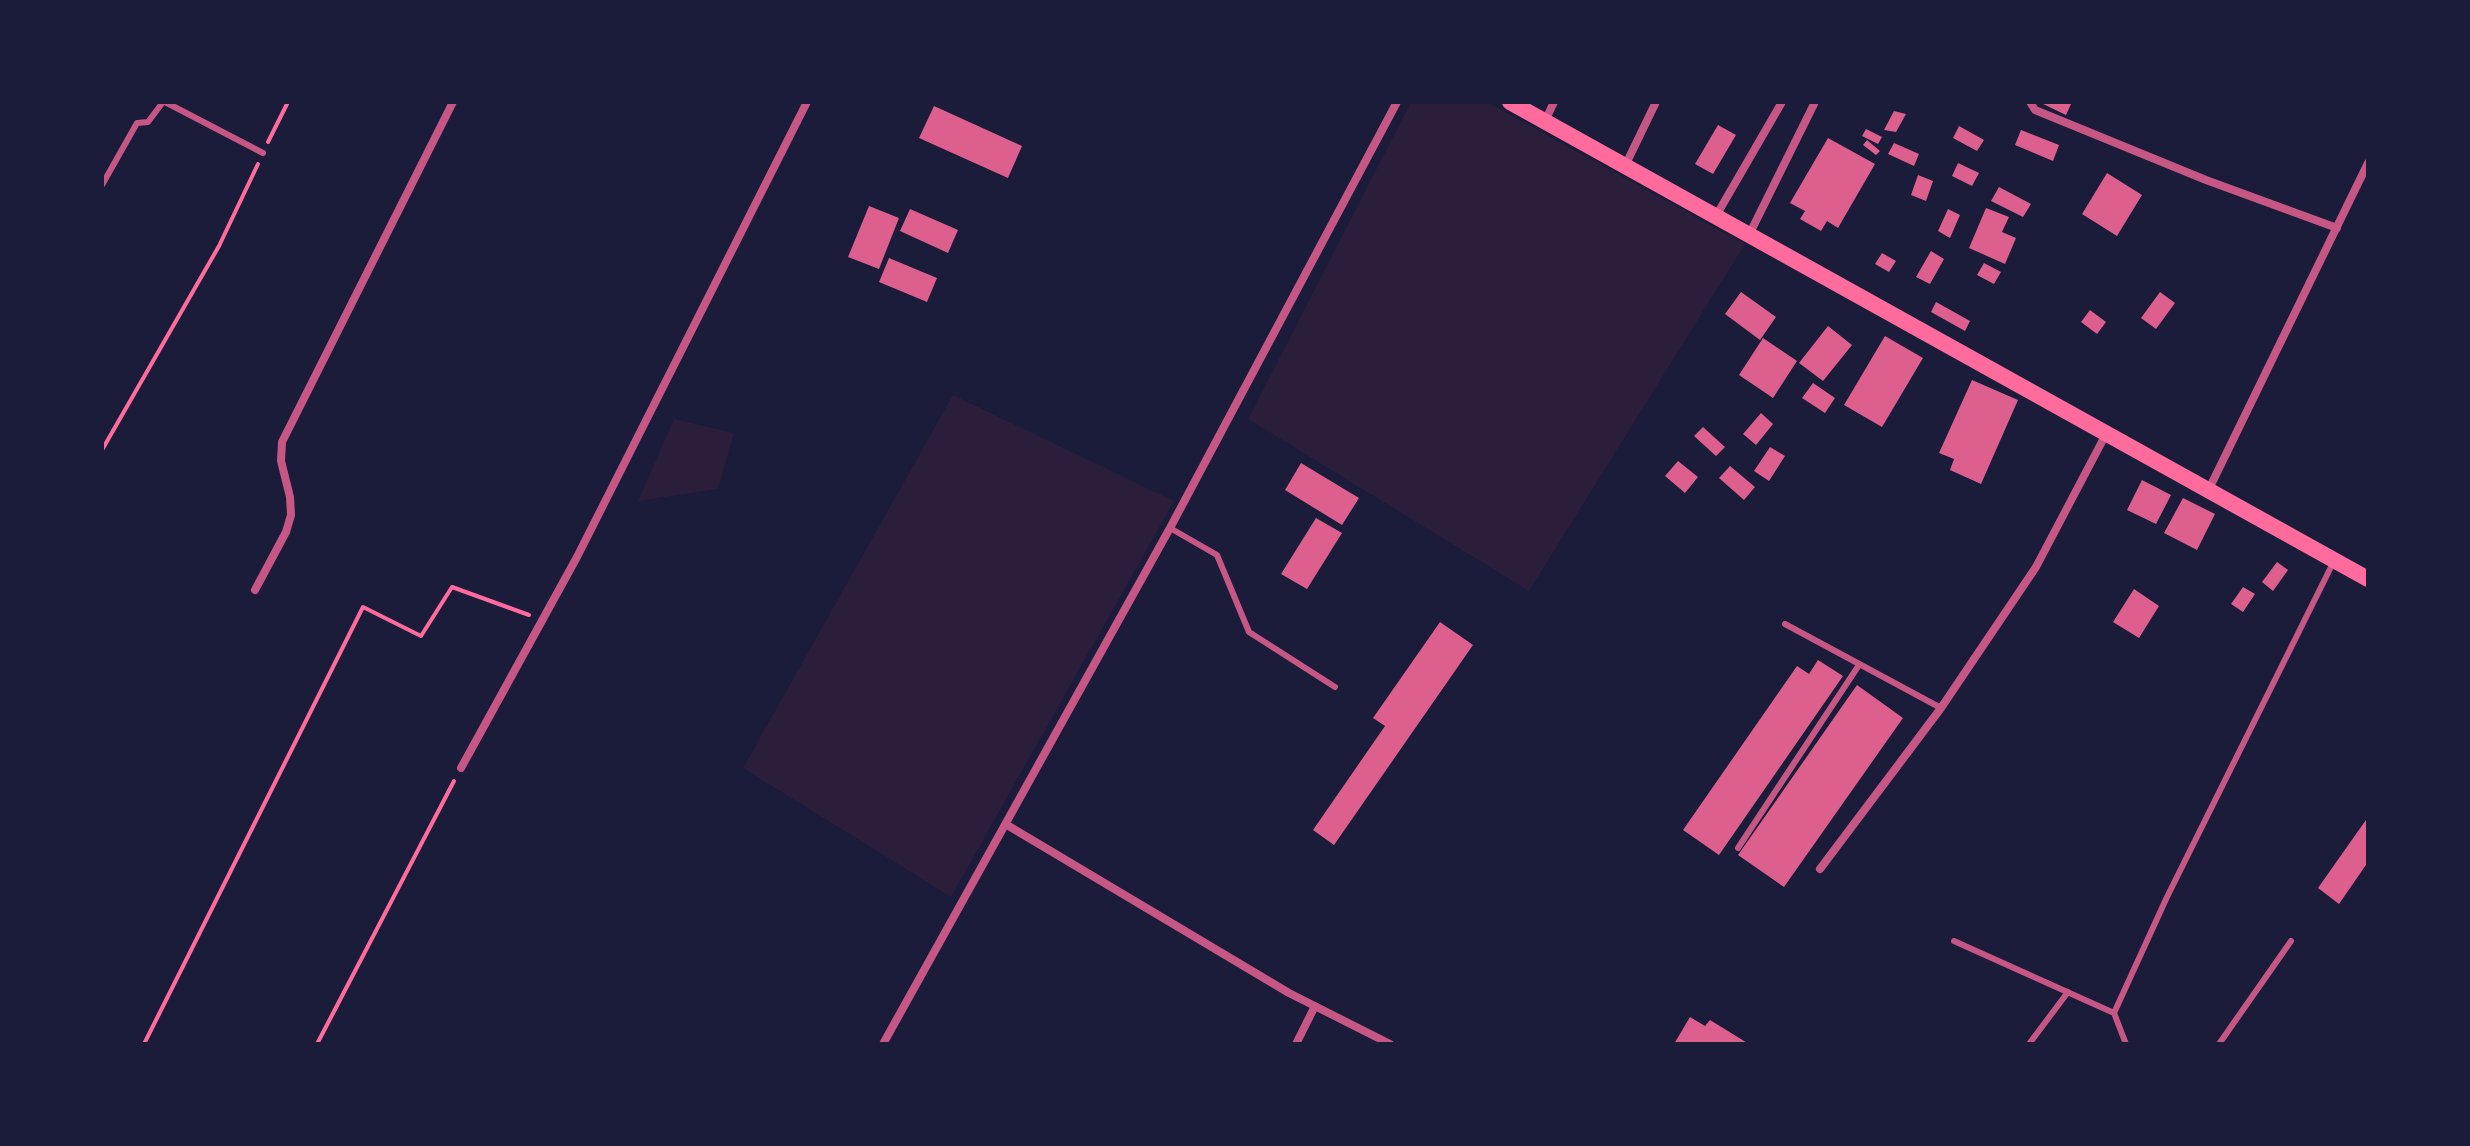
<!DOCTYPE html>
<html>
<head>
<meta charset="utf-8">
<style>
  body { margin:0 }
  #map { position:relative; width:2470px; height:1146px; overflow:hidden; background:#1b1b3a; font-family:"Golos Text",sans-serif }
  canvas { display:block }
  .frame { position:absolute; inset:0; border:104px solid #1b1b3a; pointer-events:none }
</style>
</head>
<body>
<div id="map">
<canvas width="2470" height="1146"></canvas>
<div class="frame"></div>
</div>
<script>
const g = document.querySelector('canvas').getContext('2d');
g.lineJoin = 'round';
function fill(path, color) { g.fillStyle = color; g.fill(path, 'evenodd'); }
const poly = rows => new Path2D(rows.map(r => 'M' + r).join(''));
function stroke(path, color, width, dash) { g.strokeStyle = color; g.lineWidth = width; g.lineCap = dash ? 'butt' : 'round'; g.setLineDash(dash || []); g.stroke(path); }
const green = poly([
  [1411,102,1487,102,1745,244,1529,591,1248,419],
  [953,395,1174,501,951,897,743,768],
  [674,419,734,433,718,489,638,501]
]);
const building = poly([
  [2039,102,2072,102,2066,115],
  [934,106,1022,146,1008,178,919,138],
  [1894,111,1906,114,1896,132,1884,130],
  [1718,125,1736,135,1713,174,1695,164],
  [1959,126,1984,140,1977,151,1953,138],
  [1866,129,1882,137,1878,144,1862,136],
  [2021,130,2059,145,2053,161,2015,145],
  [1828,138,1875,164,1838,228,1827,221,1821,231,1800,219,1805,211,1790,203],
  [1867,140,1880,151,1876,155,1863,145],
  [1894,143,1919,154,1914,166,1888,154],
  [1958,163,1979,173,1972,186,1952,176],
  [2107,173,2142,195,2117,236,2082,214],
  [1918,175,1933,181,1926,201,1911,195],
  [1999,187,2031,204,2023,217,1991,201],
  [869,206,899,218,879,269,848,257],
  [1986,208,2009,217,2002,232,2016,238,2005,264,1969,248],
  [910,209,958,230,948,253,900,231],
  [1948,209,1960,215,1950,238,1938,231],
  [1931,251,1944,259,1930,284,1916,277],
  [1882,253,1896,261,1889,272,1875,264],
  [889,258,937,278,927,302,879,282],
  [1984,263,2001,272,1994,284,1977,275],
  [1741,292,1776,317,1760,340,1725,314],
  [2160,292,2175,303,2156,329,2141,318],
  [1936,302,1970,321,1965,331,1931,312],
  [2090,310,2106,322,2097,334,2081,322],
  [1828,326,1852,345,1823,381,1799,363],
  [1885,336,1923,358,1882,427,1844,405],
  [1763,338,1797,361,1773,398,1739,375],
  [1972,380,2018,400,1981,484,1950,470,1954,459,1939,453],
  [1813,383,1835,398,1825,413,1802,398],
  [1761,413,1773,424,1756,445,1743,434],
  [1703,427,1725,447,1716,456,1694,436],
  [1770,447,1785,456,1769,481,1754,471],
  [1678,461,1698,477,1685,493,1665,476],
  [1301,463,1359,498,1342,525,1285,490],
  [1730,466,1755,487,1744,500,1719,478],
  [2142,480,2171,495,2156,524,2127,510],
  [2183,498,2215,514,2197,550,2164,533],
  [1316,518,1342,533,1307,589,1281,574],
  [2277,562,2288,570,2273,591,2262,582],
  [2243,587,2255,594,2243,612,2231,604],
  [2134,589,2159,606,2139,638,2113,622],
  [1440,622,1473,645,1334,845,1313,830,1385,726,1373,718],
  [1818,660,1843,676,1719,855,1683,830,1797,666,1809,674],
  [1857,685,1903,718,1784,887,1738,855],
  [2368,817,2368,862,2339,904,2318,888],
  [1690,1017,1705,1026,1710,1020,1749,1044,1674,1044]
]);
const path = poly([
  [268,142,288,102],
  [102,450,219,246,258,164],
  [144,1044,363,607,421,636,452,587,529,615],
  [317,1044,454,781]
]);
const service = poly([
  [165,102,263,153],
  [102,185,137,123,148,122,163,102],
  [1170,528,1217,555,1249,632,1335,687],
  [1785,624,1941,708],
  [1738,848,1859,665],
  [1954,941,2114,1013],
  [2029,1044,2068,992],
  [2126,1044,2114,1013,2167,897,2334,561],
  [2219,1044,2291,941]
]);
const minor = poly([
  [2030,102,2035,110,2206,180,2337,228],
  [1545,121,1554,102],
  [1625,166,1656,102],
  [1716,216,1782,102],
  [1749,235,1815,102],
  [2209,489,2368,163],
  [255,590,286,532,291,515,290,497,281,461,282,442,453,102],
  [461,768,577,557,807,102],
  [1007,825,1289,993,1390,1044],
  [1820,869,1941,708,2036,567,2106,434],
  [883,1044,1170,528,1397,102],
  [1296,1044,1315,1006]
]);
const secondary = poly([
  [1510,102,2368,579]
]);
fill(green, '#2a1e3b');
fill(building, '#dd5f8e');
stroke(path, '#ff6b9d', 4);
stroke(service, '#c65784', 6);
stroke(minor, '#c65784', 8);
stroke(secondary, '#ff6b9d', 16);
</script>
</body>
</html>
